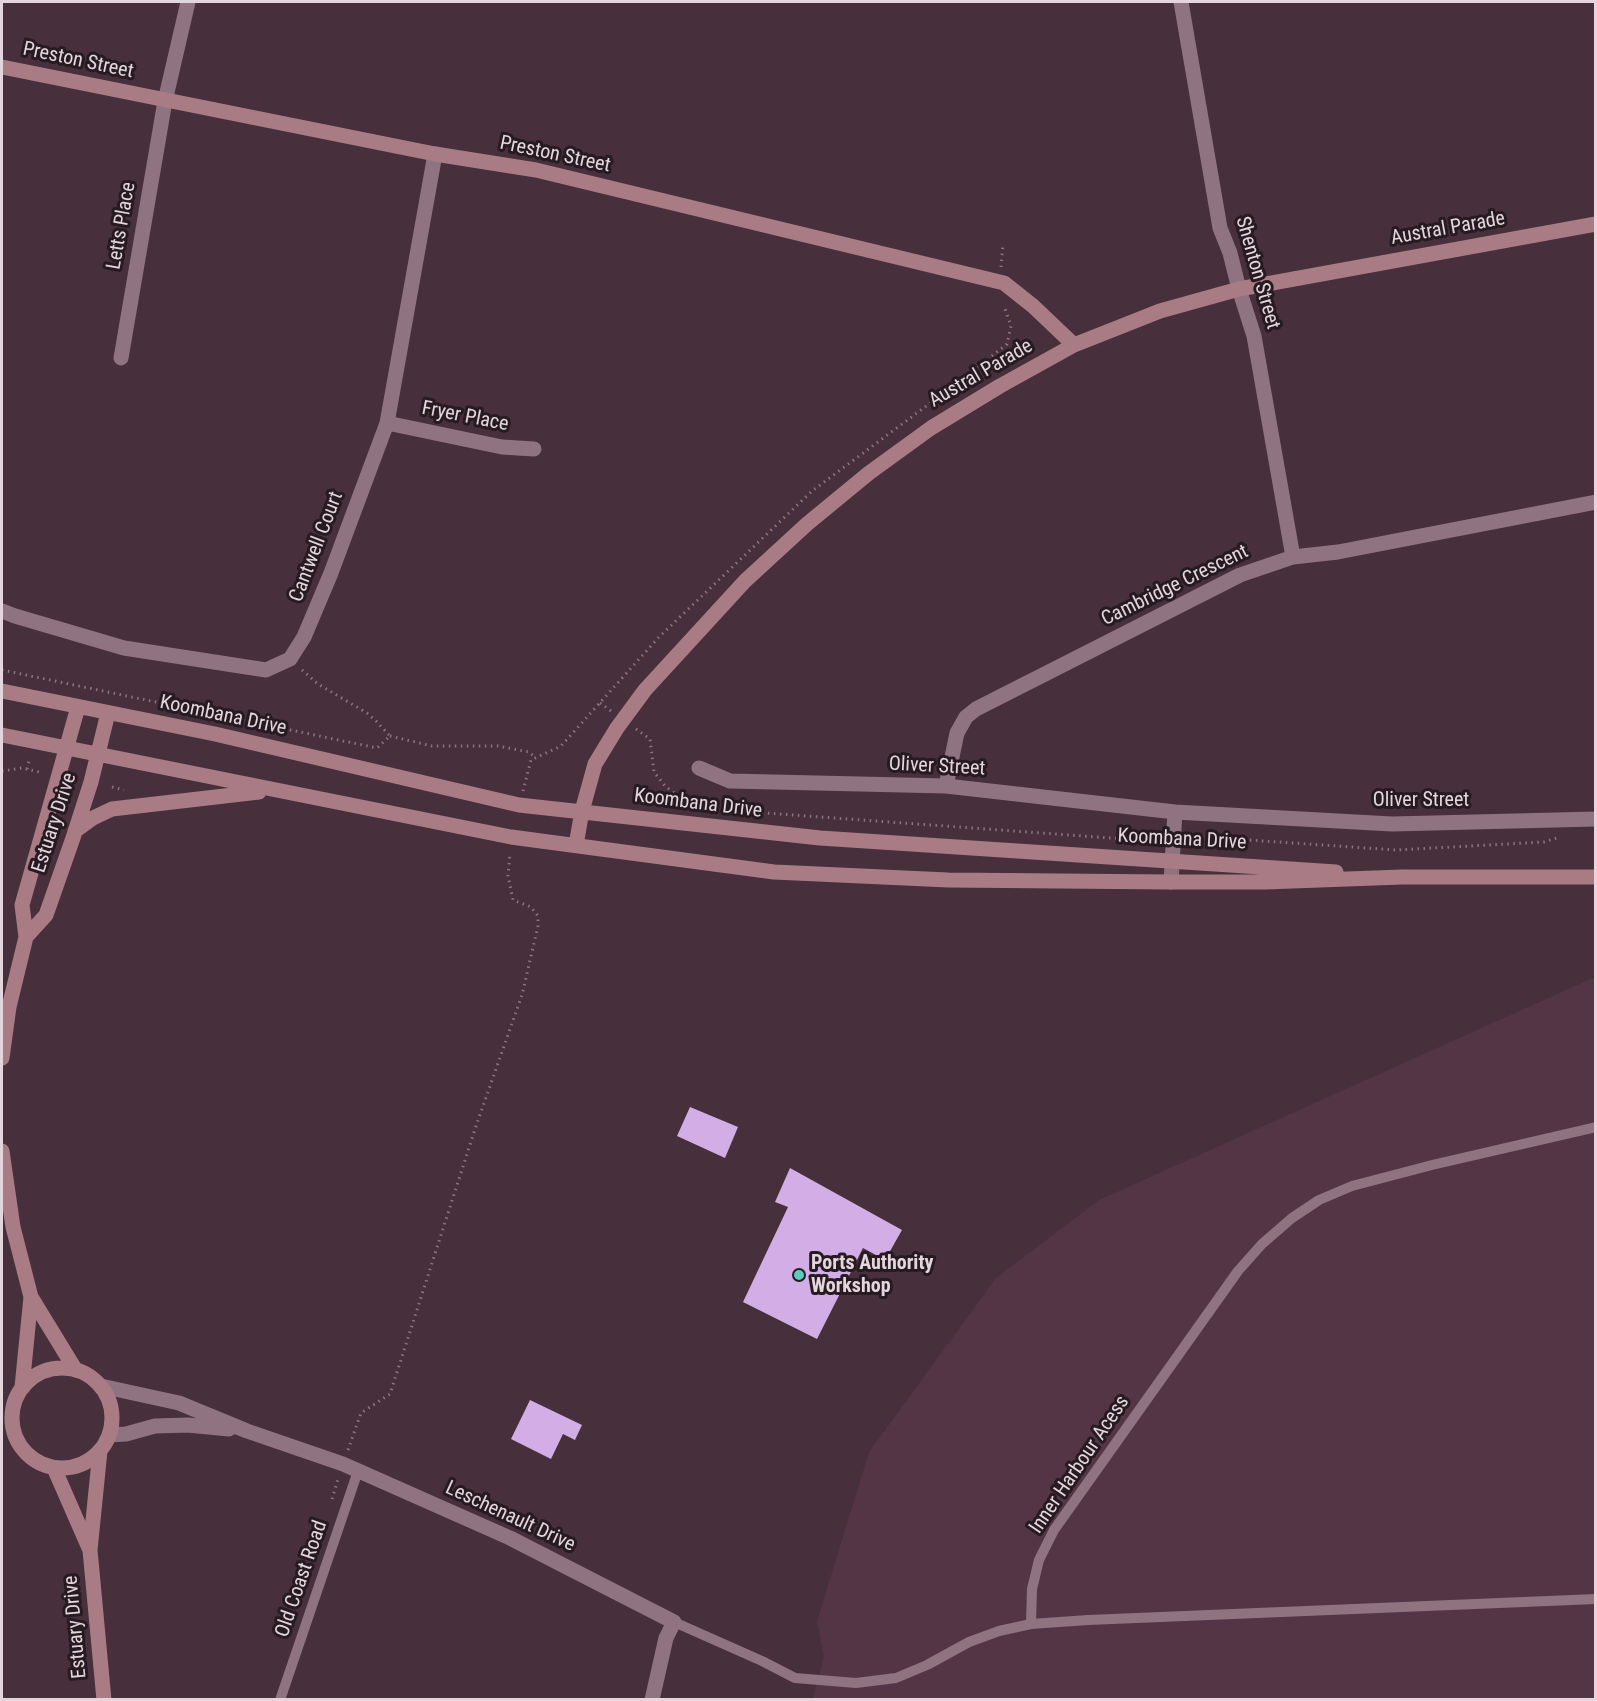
<!DOCTYPE html>
<html>
<head>
<meta charset="utf-8">
<style>
  body { margin:0 }
  #map { position:relative; width:1597px; height:1701px; overflow:hidden; background:#472f3b; font-family:"Roboto Condensed",sans-serif }
  canvas { display:block }
  .frame { position:absolute; inset:0; border:3px solid #e5d5dd; pointer-events:none }
</style>
</head>
<body>
<div id="map">
<canvas width="1597" height="1701"></canvas>
<div class="frame"></div>
</div>
<script>
const g = document.querySelector('canvas').getContext('2d');
g.lineJoin = 'round';
function fill(path, color) { g.fillStyle = color; g.fill(path, 'evenodd'); }
const poly = rows => new Path2D(rows.map(r => 'M' + r).join(''));
function stroke(path, color, width, dash) { g.strokeStyle = color; g.lineWidth = width; g.lineCap = dash ? 'butt' : 'round'; g.setLineDash(dash || []); g.stroke(path); }
function write(font, color, halo, rows, align = 'center') {
  g.font = font + ' "Roboto Condensed",sans-serif'; g.lineWidth = 6; g.setLineDash([]); g.textBaseline = 'middle'; g.strokeStyle = halo; g.fillStyle = color; for (const [text, x, y, turn = 0] of rows) {
    g.save(); g.translate(x, y); g.rotate((+turn || 0) * Math.PI / 180); g.textAlign = isNaN(turn) ? turn : align; if (halo) g.strokeText(text, 0, 0); g.fillText(text, 0, 0); g.restore();
  }
}
const built = poly([
  [1595,977,1595,1699,812,1700,824,1657,817,1621,869,1452,996,1278,1099,1200]
]);
const building = poly([
  [690,1107,738,1127,725,1158,677,1136],
  [790,1168,902,1230,885,1260,863,1248,817,1339,743,1302,788,1207,775,1202],
  [530,1400,582,1425,575,1440,563,1434,551,1459,511,1439]
]);
const path = poly([
  [1001,267,1003,244],
  [2,670,377,748,390,736,376,721,367,713,318,684,302,670],
  [600,703,611,711],
  [636,729,650,739,654,772,665,786,686,802,716,808],
  [390,736,432,746,498,746,529,752,536,758],
  [27,769,29,761],
  [2,771,22,768,39,772],
  [112,787,124,790],
  [523,791,531,760,561,746,659,637,812,491,964,378,1007,344,1011,326,1004,306],
  [738,811,1124,839,1159,835],
  [1190,836,1396,850,1544,842,1557,838],
  [348,1450,361,1413,390,1394,476,1126,522,995,538,926,538,916,531,907,513,900,508,876,510,853],
  [332,1499,338,1479]
]);
const lane = poly([
  [674,1622,762,1661,795,1678,856,1683,896,1678,927,1665,969,1642,999,1631,1031,1624,1032,1589,1039,1560,1054,1530,1238,1271,1262,1244,1292,1218,1319,1200,1352,1186,1432,1165,1596,1127],
  [1031,1624,1088,1620,1596,1599],
  [280,1700,358,1471]
]);
const street = poly([
  [1181,2,1220,228,1230,253,1239,289,1254,336,1293,557],
  [121,358,165,101,188,2],
  [387,423,502,447,534,449],
  [2,611,15,616,124,648,266,670,290,659,304,637,331,573,387,423,435,154],
  [699,768,730,781,946,786,1175,812,1392,824,1596,819],
  [946,786,957,733,966,717,976,709,1240,575,1293,557,1338,552,1596,502],
  [1171,882,1175,812],
  [101,1386,179,1403,247,1431,343,1464,510,1538,674,1622,666,1638,652,1700],
  [109,1435,126,1434,155,1426,188,1425,229,1429]
]);
const secondary = poly([
  [2,67,435,154,536,170,1004,283,1033,306,1074,345],
  [2,691,215,734,519,805,820,838,1336,872],
  [2,735,511,837,774,872,948,880,1171,882,1265,882,1402,877,1596,877],
  [75,831,93,818,112,809,259,792],
  [576,845,582,811,595,764,617,728,645,690,745,581,807,524,869,473,931,428,1000,386,1074,345,1160,311,1239,289,1596,224],
  [26,937,46,915,73,838,91,782,108,713],
  [2,1058,9,1007,26,937,22,905,78,707],
  [2,1151,13,1227,31,1297,75,1369],
  '12 1418a50 50 0 1 1 100 0a50 50 0 1 1-100 0Z',
  [22,1387,31,1297],
  [100,1451,90,1550,104,1700],
  [54,1468,89,1548]
]);
const markers = [
  [799,1275,6,"#5acebc"]
];
const streetNames = [
  ["Preston Street",78,61,12],
  ["Preston Street",555,155,12],
  ["Letts Place",122,226,-80],
  ["Austral Parade",1448,229,-10],
  ["Shenton Street",1257,273,74],
  ["Austral Parade",981,374,-30],
  ["Fryer Place",465,417,11],
  ["Cantwell Court",317,547,-69],
  ["Cambridge Crescent",1175,586,-26],
  ["Koombana Drive",223,716,12],
  ["Oliver Street",937,767,3],
  ["Oliver Street",1421,801],
  ["Koombana Drive",698,804,7],
  ["Estuary Drive",55,823,-72],
  ["Koombana Drive",1182,840,3],
  ["Inner Harbour Acess",1080,1465,-56],
  ["Leschenault Drive",510,1517,25],
  ["Old Coast Road",302,1579,-71],
  ["Estuary Drive",76,1627,-95]
];
const poiNames = [
  ["Ports Authority",811,1264],
  ["Workshop",811,1287]
];
fill(built, '#543545');
fill(building, '#d3ade5');
stroke(path, '#8a7680', 3, [1.5, 4.5]);
stroke(lane, '#8f7380', 10);
stroke(street, '#8f7380', 15);
stroke(secondary, '#a97c85', 15);
for (const [x, y, r, color] of markers) { const dot = new Path2D(); dot.arc(x, y, r, 0, 2 * Math.PI); g.fillStyle = color; g.fill(dot); stroke(dot, '#261b20', 2); }
write('20px', '#e5d5dd', '#261b20', streetNames);
write('bold 20px', '#e5d5dd', '#261b20', poiNames, 'left');
</script>
</body>
</html>
